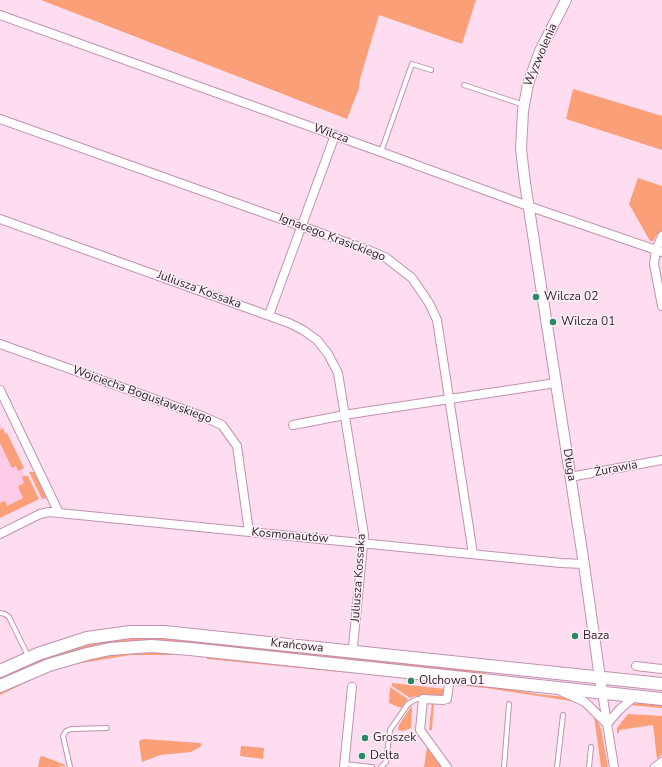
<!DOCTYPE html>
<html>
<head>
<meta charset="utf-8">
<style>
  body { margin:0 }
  canvas { display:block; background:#fdddef }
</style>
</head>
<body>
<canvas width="662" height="767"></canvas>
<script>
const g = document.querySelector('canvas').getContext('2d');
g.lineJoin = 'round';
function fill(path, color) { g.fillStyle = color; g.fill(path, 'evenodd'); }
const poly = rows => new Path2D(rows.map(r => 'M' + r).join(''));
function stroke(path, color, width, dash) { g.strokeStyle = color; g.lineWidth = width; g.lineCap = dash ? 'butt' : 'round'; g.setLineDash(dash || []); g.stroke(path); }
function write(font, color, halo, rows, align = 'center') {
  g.font = font + ' "Nunito Sans",sans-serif'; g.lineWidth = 3; g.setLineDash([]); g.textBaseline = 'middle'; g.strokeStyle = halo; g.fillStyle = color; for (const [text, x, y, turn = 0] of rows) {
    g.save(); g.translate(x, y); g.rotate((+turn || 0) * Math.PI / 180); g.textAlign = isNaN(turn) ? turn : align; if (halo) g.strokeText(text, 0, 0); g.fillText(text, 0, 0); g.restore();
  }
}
const built = poly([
  [0,423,37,500,0,518]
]);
const green = poly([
  [41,0,476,0,462,44,379,15,360,79,359,88,347,119],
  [573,89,662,116,662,150,566,119],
  [638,178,662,186,662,231,659,235,657,234,653,241,650,241,629,204],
  [3,428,5,434,7,433,24,468,18,471,16,466,12,468,0,443,0,430],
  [29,472,35,472,47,498,42,499],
  [25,476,28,476,39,499,0,518,0,503,5,501,7,506,23,498,18,486,24,483,22,477],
  [154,637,487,670,487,673,463,673,207,646,81,650,46,660,0,681,0,677,26,664,82,645,130,638],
  [133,652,159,652,172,654,173,655,131,655,75,664,48,672,0,695,0,691,53,667,110,655],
  [207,657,351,672,351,673,207,659],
  [392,683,445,689,444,696,416,696,410,698,392,686],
  [457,683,487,685,537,694,565,697,577,702,486,688,455,685],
  [390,687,408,699,401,708,389,703],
  [434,702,432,730,429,730,432,703],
  [642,702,662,705,662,708,629,705],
  [412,705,411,728,403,731,398,730,399,725],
  [628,714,662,716,662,754,657,759,653,725,619,730,619,733,617,733,617,728],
  [595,715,601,729,608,767,601,767,594,716],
  [144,739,200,743,202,744,200,747,191,752,160,755,142,762,139,742,140,740],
  [241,746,242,746,264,748,263,759,240,756],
  [427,747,444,767,424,767],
  [42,756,63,764,66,767,60,766,60,767,38,767,40,757]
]);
const service = poly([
  [464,85,524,105],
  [381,152,412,64,431,70],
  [0,613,5,614,9,617,28,656],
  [344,764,372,767],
  [70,767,63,736,66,731,71,729,107,728],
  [381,767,386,762,390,730,408,704,417,699,423,699],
  [504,767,509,704],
  [557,767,563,715],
  [589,767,591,747]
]);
const minor = poly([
  [0,15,381,152,528,206,662,252],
  [0,119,368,250,385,257,412,278,429,303,437,320,473,554],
  [0,219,289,323,303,330,317,340,328,354,338,373,364,535,353,646],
  [662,236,656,250,654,264,662,306],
  [269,315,335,135],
  [0,344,202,416,222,425,237,446,249,532],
  [0,390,59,513],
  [293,425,350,414,556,383],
  [570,477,662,460],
  [0,534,40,514,49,512,561,563,584,564],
  [636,666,662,669],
  [561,691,585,702,607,724],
  [602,692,614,767],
  [607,724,619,710,635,696],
  [344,767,352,687],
  [447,767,420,730,423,699,443,700,447,699,450,676],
  [655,767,662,762]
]);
const tertiary = poly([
  [566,0,540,51,528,84,523,111,521,149,525,183,583,558,602,692]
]);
const primary = poly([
  [0,671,38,654,87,638,130,632,164,632,662,684],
  [0,686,49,665,87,654,110,649,151,646,190,649,662,699]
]);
const markers = [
  [536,297,4,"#278a64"],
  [553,322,4,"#278a64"],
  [575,636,4,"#278a64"],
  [411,681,4,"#278a64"],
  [365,738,4,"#278a64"],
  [362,756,4,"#278a64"]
];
const streetNames = [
  ["Wyzwolenia",541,55,-67],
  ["Wilcza",331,134,20],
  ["Ignacego Krasickiego",332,238,21],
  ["Juliusza Kossaka",199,290,20],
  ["Wojciecha Bogusławskiego",142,395,20],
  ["Długa",569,465,81],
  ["Żurawia",616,469,-11],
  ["Kosmonautów",290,536,5],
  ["Juliusza Kossaka",359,578,-86],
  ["Krańcowa",297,646,6]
];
const poiNames = [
  ["Wilcza 02",544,297],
  ["Wilcza 01",561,322],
  ["Baza",583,636],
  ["Olchowa 01",419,681],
  ["Groszek",373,738],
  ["Delta",370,756]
];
fill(built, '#fccbe7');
fill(green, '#fb9f79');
stroke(service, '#c391af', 6);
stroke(minor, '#c391af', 10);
stroke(tertiary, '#c391af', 12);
stroke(primary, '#c391af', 14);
stroke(service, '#fff', 4);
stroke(minor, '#fff', 8);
stroke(tertiary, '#fff', 10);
stroke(primary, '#fff', 12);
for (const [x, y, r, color] of markers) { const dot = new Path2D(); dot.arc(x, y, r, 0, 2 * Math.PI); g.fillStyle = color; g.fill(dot); stroke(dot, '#fcf1f7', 1.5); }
write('12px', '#311d29', '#fcf1f7', streetNames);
write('12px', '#311d29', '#fcf1f7', poiNames, 'left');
</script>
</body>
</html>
